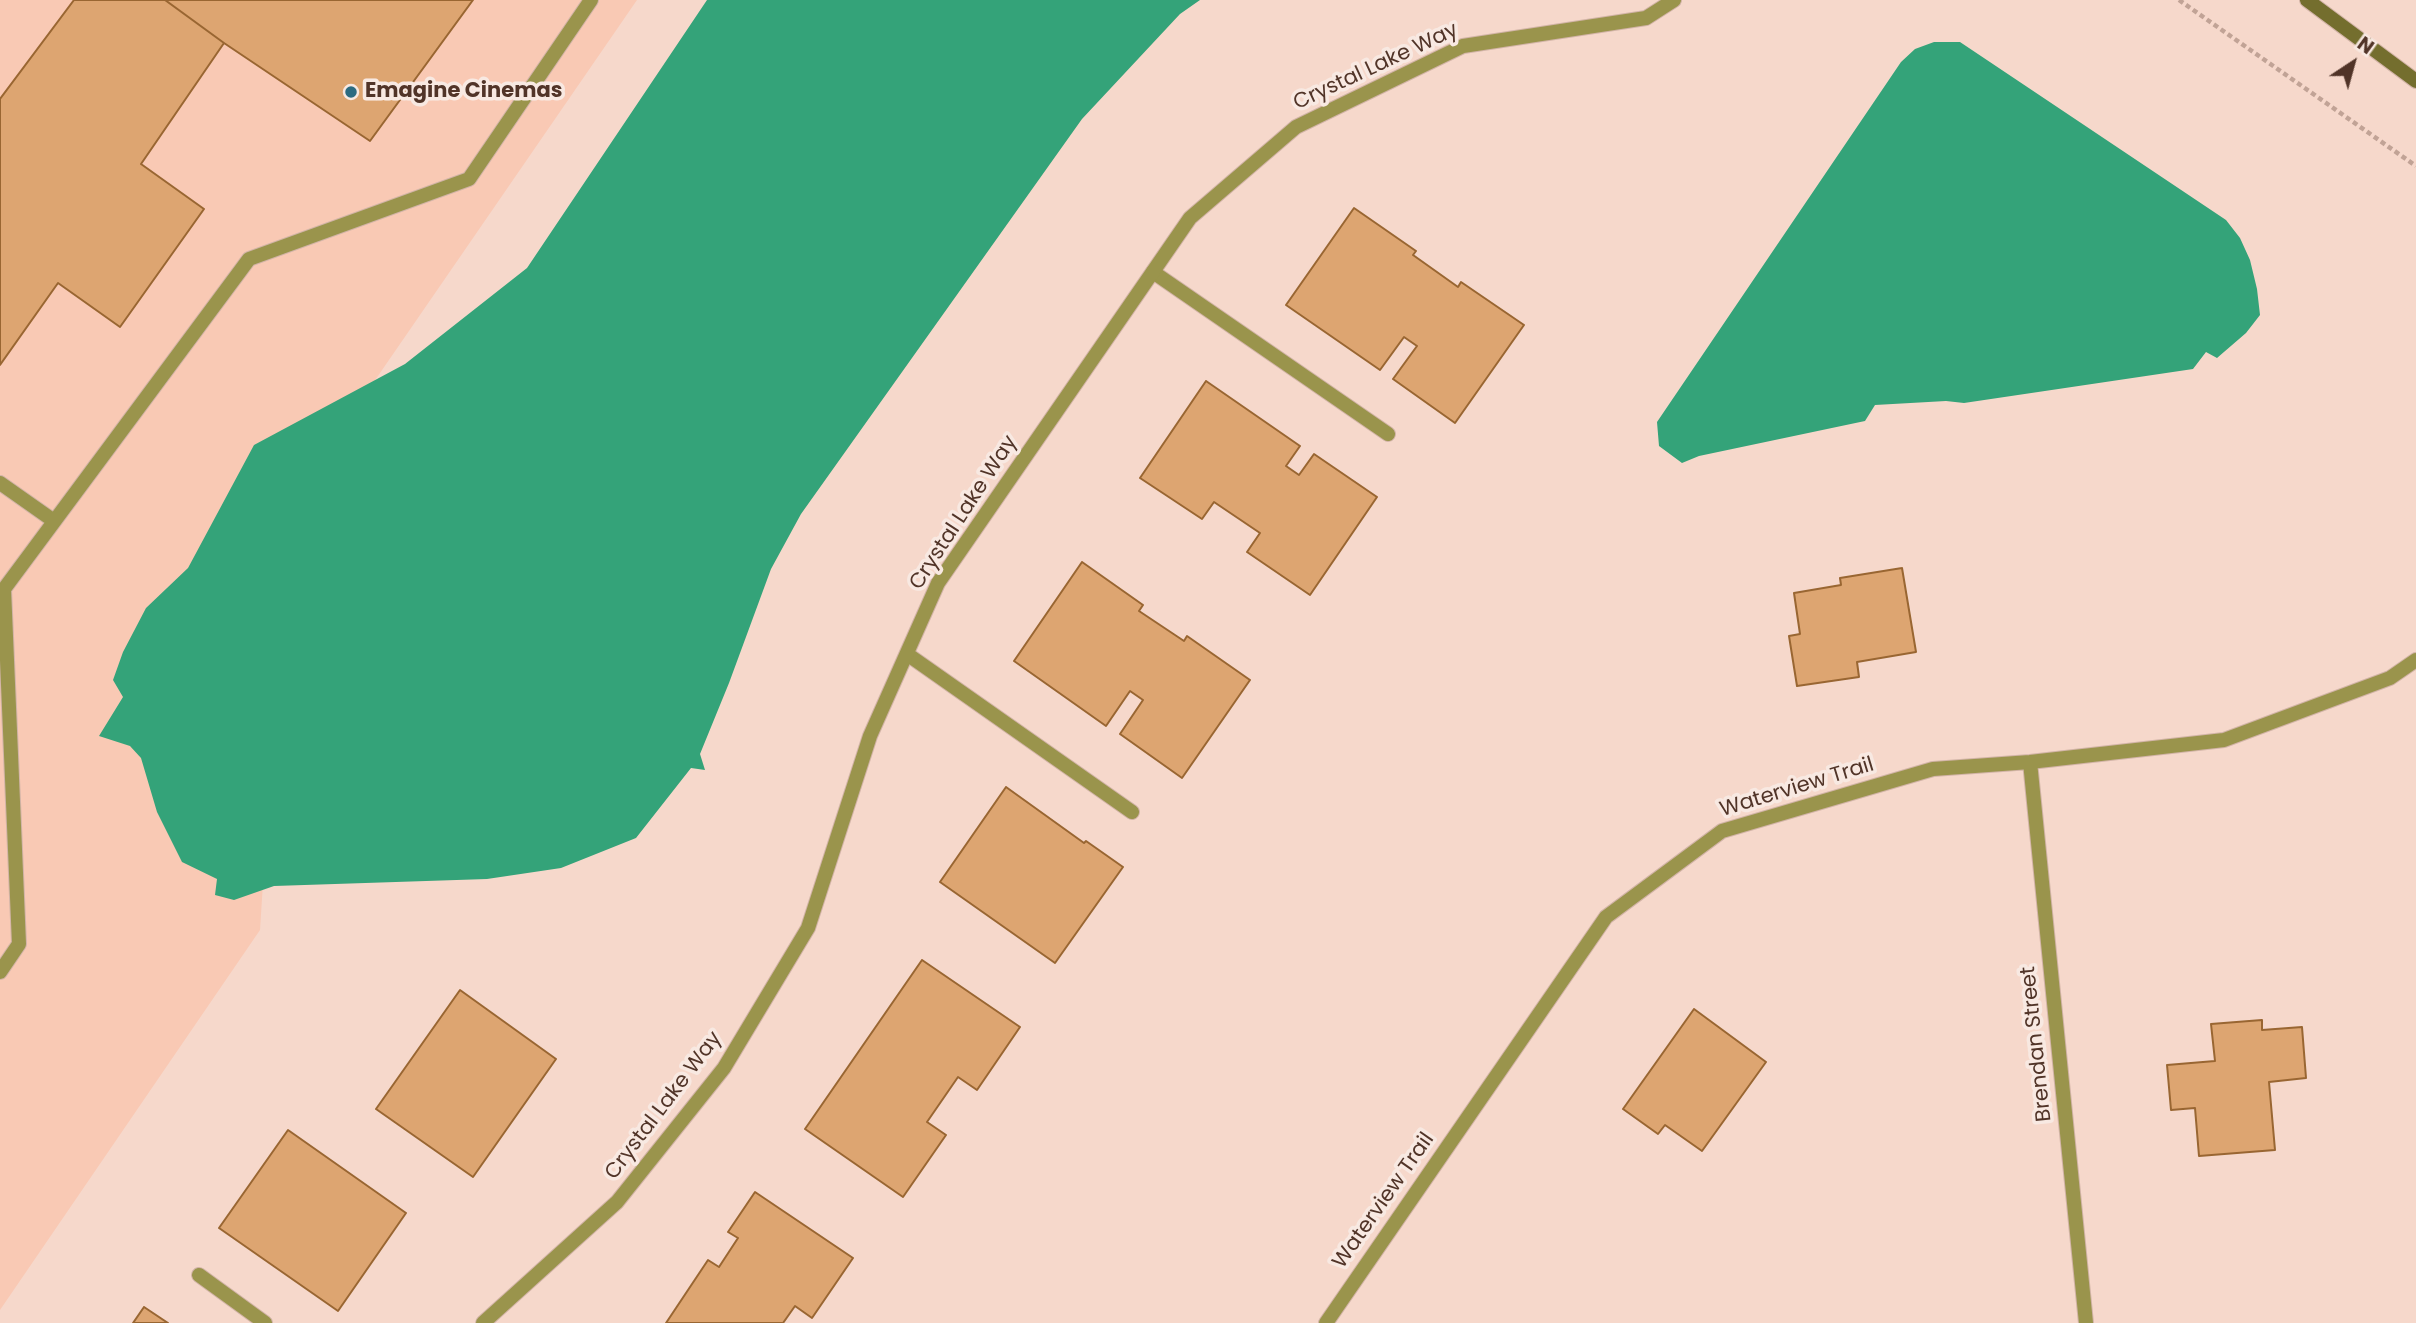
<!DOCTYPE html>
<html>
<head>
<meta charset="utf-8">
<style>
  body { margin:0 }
  #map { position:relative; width:2416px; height:1323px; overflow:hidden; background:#f6d8cb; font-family:Poppins,sans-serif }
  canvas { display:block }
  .north { position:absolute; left:2318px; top:28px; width:70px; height:70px; -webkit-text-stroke:5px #f8e9e2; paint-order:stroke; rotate:36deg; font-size:19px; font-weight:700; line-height:28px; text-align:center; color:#513428 }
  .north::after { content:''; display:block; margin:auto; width:24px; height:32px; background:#513428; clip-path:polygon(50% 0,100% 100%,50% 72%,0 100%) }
</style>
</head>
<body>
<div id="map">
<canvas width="2416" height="1323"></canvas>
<div class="north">N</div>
</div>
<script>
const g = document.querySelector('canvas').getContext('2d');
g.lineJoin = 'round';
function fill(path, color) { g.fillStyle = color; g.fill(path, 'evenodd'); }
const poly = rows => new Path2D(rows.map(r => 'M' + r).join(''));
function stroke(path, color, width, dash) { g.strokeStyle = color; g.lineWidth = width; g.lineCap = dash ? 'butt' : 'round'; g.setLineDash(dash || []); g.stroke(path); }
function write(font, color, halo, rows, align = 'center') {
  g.font = font + ' Poppins,sans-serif'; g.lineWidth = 7; g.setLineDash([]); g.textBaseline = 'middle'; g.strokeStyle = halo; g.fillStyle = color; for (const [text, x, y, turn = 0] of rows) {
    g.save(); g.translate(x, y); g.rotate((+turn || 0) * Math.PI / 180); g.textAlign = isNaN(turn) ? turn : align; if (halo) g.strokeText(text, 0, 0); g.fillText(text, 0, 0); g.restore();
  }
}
const built = poly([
  [0,0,637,0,287,508,260,930,0,1310]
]);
const water = poly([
  [707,0,1200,0,1180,14,1082,119,801,514,771,569,729,683,700,754,705,770,691,768,636,838,561,868,487,879,274,886,234,900,215,895,217,879,182,862,157,812,141,758,130,746,99,736,123,697,113,680,123,652,146,608,188,568,254,445,405,364,527,268],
  [1934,42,1960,42,2226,220,2240,238,2250,260,2257,289,2260,315,2246,333,2217,358,2206,352,2193,369,1964,403,1946,401,1875,405,1865,421,1699,456,1682,463,1659,446,1657,422,1901,62,1915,49]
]);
const building = poly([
  [74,0,165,0,224,43,141,164,204,209,120,327,58,283,0,365,0,99,74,0],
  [165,0,473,0,370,141,224,43,165,0],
  [1354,208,1416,251,1413,255,1458,287,1461,282,1524,325,1455,423,1393,379,1417,346,1404,337,1380,370,1286,305,1354,208],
  [1206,381,1300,446,1286,466,1299,475,1314,454,1377,497,1310,595,1247,552,1260,533,1214,502,1202,519,1140,478,1206,381],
  [1082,562,1143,605,1139,611,1184,641,1187,636,1250,680,1182,778,1120,734,1143,700,1130,691,1106,726,1014,661,1082,562],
  [1902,568,1916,652,1857,662,1859,677,1797,686,1789,636,1800,634,1794,593,1841,585,1840,578,1902,568],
  [1006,787,1084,843,1086,841,1123,867,1055,963,940,882,1006,787],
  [922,960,1020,1027,977,1090,958,1077,927,1122,946,1135,903,1197,805,1129,922,960],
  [460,990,556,1059,473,1177,376,1109,460,990],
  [1694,1009,1766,1062,1702,1151,1665,1125,1658,1134,1623,1109,1694,1009],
  [2262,1020,2262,1030,2302,1027,2306,1078,2269,1082,2275,1150,2199,1156,2195,1108,2171,1110,2167,1065,2215,1061,2211,1024,2262,1020],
  [288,1130,406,1213,338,1311,219,1228,288,1130],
  [755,1192,853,1258,812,1318,795,1306,783,1323,666,1323,708,1260,719,1267,738,1238,728,1232,755,1192],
  [144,1307,168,1323,133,1323,144,1307]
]);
const path = poly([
  [2179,0,2416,166]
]);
const lane = poly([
  [1153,272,1388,434],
  [0,483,54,521],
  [907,654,1132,812],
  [0,972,19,944,4,589,249,259,469,179,591,0],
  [199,1275,265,1323]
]);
const street = poly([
  [2030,762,2086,1323],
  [483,1323,617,1202,724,1068,808,928,870,736,938,583,1190,218,1296,127,1463,46,1646,18,1674,0],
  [1326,1323,1606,917,1722,831,1933,769,2030,762,2224,740,2390,678,2416,660]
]);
const secondary = poly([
  [2307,0,2416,81]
]);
const markers = [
  [351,92,7,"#2c6b81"]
];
const streetNames = [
  ["Crystal Lake Way",1376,67,-25],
  ["Crystal Lake Way",964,513,-57],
  ["Waterview Trail",1797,788,-17],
  ["Brendan Street",2037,1044,-96],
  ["Crystal Lake Way",664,1106,-53],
  ["Waterview Trail",1384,1201,-55]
];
const poiNames = [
  ["Emagine Cinemas",365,92]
];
fill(built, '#f9c9b4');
fill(water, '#34a379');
fill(building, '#dda571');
stroke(building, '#996632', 2);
stroke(lane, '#d2b4a7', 16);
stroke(street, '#d2b4a7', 16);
stroke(secondary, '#d2b4a7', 16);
stroke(path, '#c1a396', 4.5, [5, 3.5]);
stroke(lane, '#9a944c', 14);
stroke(street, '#9a944c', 14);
stroke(secondary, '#746e2e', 14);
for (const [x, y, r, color] of markers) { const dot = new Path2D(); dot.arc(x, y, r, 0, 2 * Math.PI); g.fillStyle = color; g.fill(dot); stroke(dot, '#f8e9e2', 2.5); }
write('21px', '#513428', '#f8e9e2', streetNames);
write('bold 21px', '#513428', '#f8e9e2', poiNames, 'left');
</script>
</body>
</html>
